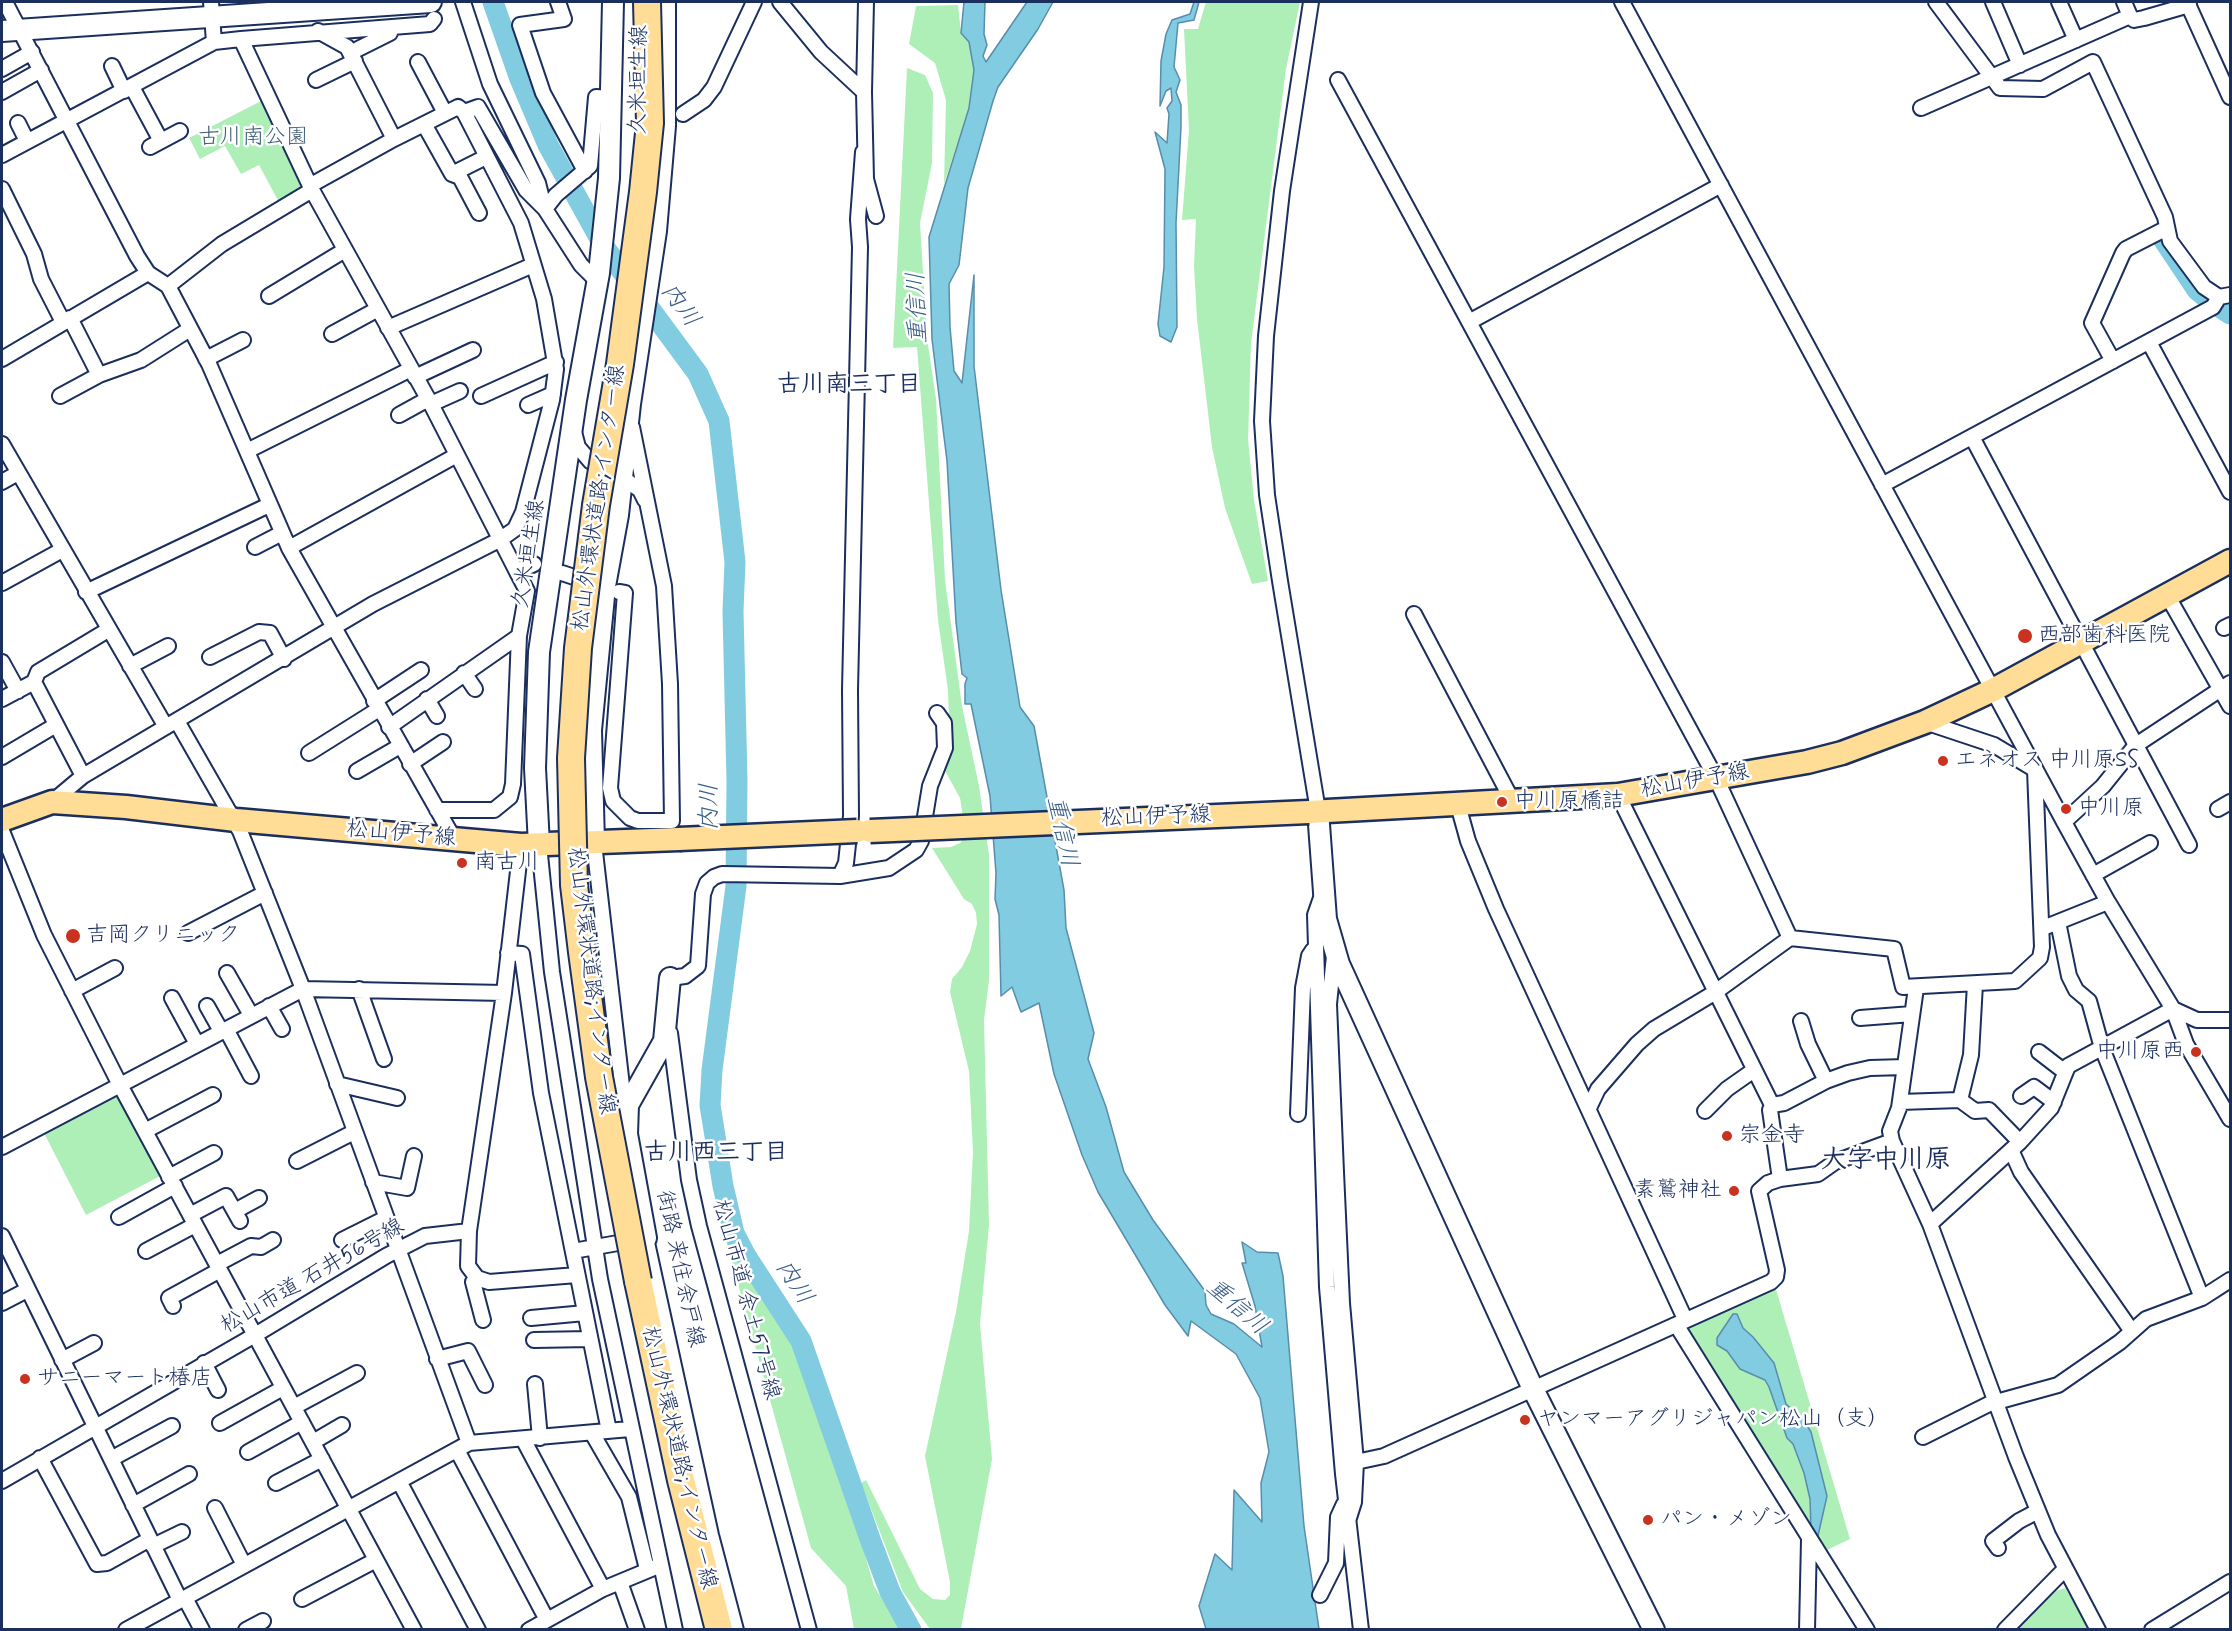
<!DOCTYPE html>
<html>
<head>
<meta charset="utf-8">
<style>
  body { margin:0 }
  #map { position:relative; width:2232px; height:1631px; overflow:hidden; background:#fff; font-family:Mynerve,sans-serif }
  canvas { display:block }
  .frame { position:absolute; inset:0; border:3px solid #1b2f5e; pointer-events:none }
</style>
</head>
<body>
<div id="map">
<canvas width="2232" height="1631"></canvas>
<div class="frame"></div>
</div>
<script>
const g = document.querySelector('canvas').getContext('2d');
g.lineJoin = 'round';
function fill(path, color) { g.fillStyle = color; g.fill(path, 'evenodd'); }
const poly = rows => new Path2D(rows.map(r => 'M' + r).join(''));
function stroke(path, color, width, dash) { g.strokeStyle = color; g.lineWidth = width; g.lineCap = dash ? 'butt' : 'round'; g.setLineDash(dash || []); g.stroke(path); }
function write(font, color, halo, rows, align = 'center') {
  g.font = font + ' Mynerve,"Klee One",sans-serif'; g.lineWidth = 5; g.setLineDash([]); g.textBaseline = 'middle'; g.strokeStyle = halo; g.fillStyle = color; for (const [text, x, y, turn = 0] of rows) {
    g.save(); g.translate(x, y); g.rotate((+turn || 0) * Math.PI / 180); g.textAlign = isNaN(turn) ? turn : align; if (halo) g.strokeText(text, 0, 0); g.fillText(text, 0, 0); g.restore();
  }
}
const green = poly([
  [1206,2,1300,2,1286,69,1251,343,1248,439,1254,500,1268,581,1252,584,1225,508,1212,447,1197,319,1194,266,1196,219,1182,220,1189,130,1184,29,1198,29],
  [958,5,961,33,969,42,974,70,969,108,944,184,946,100,935,63,909,44,916,6],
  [907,68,925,75,933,93,932,163,920,223,927,338,936,399,945,580,962,706,979,786,989,855,989,981,984,1020,989,1225,980,1324,992,1459,961,1629,930,1629,903,1592,861,1483,866,1480,920,1589,933,1599,945,1600,950,1595,950,1582,925,1456,956,1312,969,1231,973,1152,969,1071,950,992,952,979,962,967,970,951,977,924,976,913,972,904,964,899,932,848,951,847,960,843,966,836,960,798,943,767,950,750,948,690,938,620,917,347,893,348],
  [265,99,307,188,280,204,259,165,241,174,225,146,200,159,189,138],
  [118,1093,162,1175,86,1215,44,1133],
  [725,1237,777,1320,797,1344,839,1467,874,1586,901,1629,854,1629,846,1586,811,1548],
  [1775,1286,1850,1539,1821,1553,1689,1336,1690,1326,1694,1320],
  [2065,1588,2090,1629,2016,1629,2056,1591]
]);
const water = poly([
  [964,2,985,2,984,34,987,45,983,56,986,62,1027,2,1053,2,1038,29,998,87,993,101,968,188,959,265,949,284,950,327,954,371,962,383,974,275,974,366,1001,590,1020,707,1034,726,1064,890,1066,928,1094,1033,1088,1059,1106,1107,1124,1172,1153,1220,1205,1291,1206,1305,1211,1314,1234,1324,1262,1347,1255,1306,1242,1263,1246,1263,1242,1242,1257,1252,1278,1253,1283,1276,1304,1526,1319,1629,1206,1629,1199,1606,1215,1554,1232,1570,1234,1490,1262,1522,1261,1483,1269,1452,1260,1398,1236,1354,1191,1321,1188,1336,1165,1305,1098,1192,1082,1155,1054,1074,1039,1003,1021,1012,1012,987,1001,996,999,915,995,899,996,873,990,796,971,704,965,704,965,684,967,678,962,674,956,622,947,461,932,339,929,237,969,108,974,70,969,42,961,33,964,2],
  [1194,2,1199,2,1194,20,1178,23,1174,67,1180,80,1176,92,1181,105,1181,127,1176,223,1177,327,1171,342,1160,336,1158,324,1164,267,1165,169,1155,132,1167,143,1169,114,1167,108,1172,101,1171,88,1166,91,1160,106,1161,61,1166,34,1172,20,1190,14,1194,2],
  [1733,1314,1737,1314,1743,1328,1753,1337,1774,1363,1786,1404,1803,1419,1811,1432,1827,1496,1817,1540,1811,1529,1810,1499,1804,1473,1793,1444,1787,1438,1769,1387,1765,1380,1740,1369,1727,1351,1717,1345,1717,1338,1733,1314]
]);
const river = poly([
  [493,2,520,79,548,145,605,248,698,374,719,421,735,562,733,611,737,781,736,886,712,1070,710,1105,723,1186,734,1233,746,1256,801,1341,870,1539,890,1592,911,1630],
  [2161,236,2197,290,2214,304],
  [2218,306,2230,314]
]);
const street = poly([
  [5,2,137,256,148,273,168,286,209,364,289,548,454,839],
  [211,2,214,42,241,39,312,190,431,404,517,572,534,564],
  [463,2,490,84,538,183,544,207],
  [558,2,564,19,520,25,543,93,585,171],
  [780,2,821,52,864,92,866,179,876,216],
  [1311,2,1282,191,1266,336,1262,421,1267,495,1280,581,1318,811],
  [1622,2,2064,822,2108,902,2173,1009,2186,1044,2230,1119],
  [1936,2,2000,88,2043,89,2093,62,2165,217,2170,241,2204,287,2219,297,2230,295],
  [1993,2,2020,65],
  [2059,2,2076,40],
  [2124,2,2130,16],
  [2187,2,2230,97],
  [241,39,430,24,434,19],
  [350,53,390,33],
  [418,62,445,113],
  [112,66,124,91],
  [2,69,32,52],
  [316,80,355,61],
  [1338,80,1716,778,1790,938,1894,949,1903,987,2015,981,2040,958,2042,947,2035,770],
  [132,87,161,141],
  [2,92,41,70],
  [864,92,866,2],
  [1921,108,2130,16,2134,20,2144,18,2189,5],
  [464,112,478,107,526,190,545,209,581,265,597,281],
  [683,114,704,100,714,87,754,2],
  [18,123,27,141],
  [424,124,452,174,460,177,479,213],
  [150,147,180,131],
  [2,155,214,42],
  [452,174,486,157],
  [311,185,394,139],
  [2,189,34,254,41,279,63,322],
  [545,209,556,195,590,166,596,97,612,98],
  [168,286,222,244,312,190],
  [269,296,345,250],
  [70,318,99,375],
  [1469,322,1721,185],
  [388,328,533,265],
  [332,334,378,309],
  [2149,342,2230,492],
  [2,359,148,273],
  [206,359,243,340],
  [2113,361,2092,323,2123,253,2126,249,2167,228],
  [415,377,473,350],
  [60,396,99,375,141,360,190,329],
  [481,396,556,362],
  [431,404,460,391],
  [528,405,553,394],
  [399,415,428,399],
  [574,432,578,447,590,461,630,483,640,490,645,500],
  [1972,437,2189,845],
  [2,444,166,727],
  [247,451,411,369],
  [2,482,18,473],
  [1882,485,2213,307,2219,297],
  [255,547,282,533],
  [289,548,457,455],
  [562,573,592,583],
  [2,583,62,550],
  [86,592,269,505],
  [619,592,625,593,610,788,613,801,630,818,638,821,672,821,670,684,664,586,632,427],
  [2167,595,2230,706],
  [1414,614,1513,802],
  [2224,628,2230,625],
  [210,657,259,632,270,633,284,659],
  [2,662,18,691],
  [130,666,168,646],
  [464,673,475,689],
  [34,682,38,672,108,630],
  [2,699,34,682,83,776],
  [427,699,437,716],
  [374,701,421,670],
  [177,721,240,831,303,989,469,1443],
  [1925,722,1994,745,2034,769],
  [389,727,519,636,527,591,517,572],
  [309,753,379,709],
  [2,757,56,725],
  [410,764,443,742],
  [357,771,400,746],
  [1618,795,1772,1105],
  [52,802,83,776,373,604,501,539,515,529,523,512,552,400,556,369,544,299,521,223,464,112,458,107,394,139,347,47,318,31],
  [1458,805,1468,841,1496,909,1685,1319],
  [2218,809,2230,802],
  [437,810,494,810,510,797,513,784,519,636],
  [2064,822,2103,786,2136,745,2230,683],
  [2,831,44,935,120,1085,414,1630],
  [594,843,625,1112],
  [539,845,552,972,600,1279,675,1630],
  [2093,875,2150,843],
  [840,876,846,863,851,816,850,690,860,247,858,219,863,152],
  [1322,895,1315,915,1327,1287,1343,1474,1361,1630],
  [2058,922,2108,902],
  [2043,928,2058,922,2069,976,2076,990,2089,1001,2102,1048,2202,1298],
  [188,933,265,893],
  [508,953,522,954,541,1093,609,1431],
  [1334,956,1329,1004,1336,1172,1342,1303,1356,1462],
  [227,973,251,1015],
  [670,978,685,976,698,966,703,894,707,883,714,877,722,874,840,876,889,868,916,850,921,841,930,786,945,748,944,723,937,713],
  [1916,988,1899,1108,1890,1131,1892,1141,1930,1224,2016,1457,2048,1535,2098,1630],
  [359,989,384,1059],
  [72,991,115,968],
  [172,998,197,1044],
  [207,1006,221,1031],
  [269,1006,282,1029],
  [2173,1009,2197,1020,2230,1020],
  [1860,1018,1912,1014],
  [1801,1021,1808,1044,1826,1081],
  [226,1029,251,1076],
  [670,1033,689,1180,699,1226,809,1630],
  [2039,1052,2065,1072],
  [337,1084,397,1098],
  [2021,1096,2034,1087,2054,1102],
  [1960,1100,1975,1111,1989,1110,2020,1142],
  [1900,1102,1960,1100,1971,1055,1975,984],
  [1589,1108,1598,1089,1637,1044,1654,1029,1714,993,1790,938],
  [1705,1111,1727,1089,1754,1070],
  [1298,1114,1303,988,1309,956,1313,950],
  [145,1131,213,1095],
  [2,1147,303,989,504,993],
  [2011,1150,2021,1172,2131,1330],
  [297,1161,354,1132],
  [169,1177,214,1153],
  [1780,1179,1770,1110,1772,1105,1784,1103,1826,1081,1848,1073,1870,1068,1905,1067],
  [373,1182,407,1188,414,1156],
  [235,1211,259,1198],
  [190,1215,226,1196,240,1221],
  [119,1217,175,1186],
  [1930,1224,2020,1142,2051,1108,2068,1066,2173,1009],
  [469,1231,468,1266,477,1278,489,1282,577,1275],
  [2,1236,180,1600],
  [342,1240,386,1218],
  [146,1251,195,1225],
  [573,1251,646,1238,711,1535,736,1630],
  [217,1264,251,1246,261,1247,273,1240],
  [477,1278,473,1282,483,1320],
  [2,1303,27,1290],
  [173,1306,169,1298,220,1270],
  [531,1318,585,1313],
  [1677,1326,1867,1630],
  [534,1340,590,1339],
  [437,1359,468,1351,485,1385],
  [62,1360,94,1343],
  [204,1363,218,1390],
  [535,1384,540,1438],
  [294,1407,357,1373],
  [220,1423,283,1388],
  [592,1433,629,1497,647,1569],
  [1923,1437,1989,1404,2058,1385,2120,1342,2146,1319,2202,1298,2230,1280],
  [523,1439,603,1589],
  [313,1442,342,1425],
  [457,1450,547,1620],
  [248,1452,302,1422],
  [40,1458,97,1564,107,1563,150,1539],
  [111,1459,172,1426],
  [2,1481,255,1335,386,1256,425,1236,469,1231,504,993,521,845],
  [399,1481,478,1630],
  [276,1483,322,1459],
  [133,1505,189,1474],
  [215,1508,244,1565],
  [1348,1521,1354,1502,1356,1462,1384,1456,1771,1282,1776,1277,1777,1270,1759,1191,1768,1183,1780,1179,1818,1174,1835,1162,1892,1141],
  [153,1546,182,1532],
  [1998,1548,1993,1541,2019,1521,2038,1511],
  [620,1582,637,1630],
  [1320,1595,1336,1563,1338,1517,1344,1504],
  [185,1598,202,1630],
  [302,1599,376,1560],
  [126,1630,469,1443,630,1429],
  [246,1630,263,1621],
  [529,1630,603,1589,656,1567],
  [1807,1630,1809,1540],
  [2005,1630,2064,1570],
  [2152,1630,2230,1582]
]);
const secondary = poly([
  [2,31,431,2],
  [1318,811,1326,919,1339,964,1533,1389,1654,1630],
  [594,843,591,730,605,586,618,515,630,404,656,231,665,126,665,2],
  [539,845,535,768,539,652,576,400,599,273,609,178,613,2],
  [646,1238,627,1134,628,1105,664,1041,670,978]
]);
const primary = poly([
  [1309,812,1618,795,1807,762,1842,753,1925,722,1993,690,2230,561],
  [2,820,52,802,126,807,236,820,521,845,679,839]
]);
const highway = poly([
  [638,1281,681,1480,719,1630]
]);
const primaryBridge = poly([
  [870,831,1309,812],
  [679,839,857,831]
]);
const highwayBridge = poly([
  [638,1281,599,1077,582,952,574,885,571,758,578,648,596,505,620,364,643,192,650,123,647,2]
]);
const markers = [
  [2025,636,8,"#c8321e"],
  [1943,761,6,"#c8321e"],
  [1502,802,6,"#c8321e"],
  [2066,809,6,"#c8321e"],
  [462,863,6,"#c8321e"],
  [73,936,8,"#c8321e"],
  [2196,1052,6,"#c8321e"],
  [1727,1136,6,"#c8321e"],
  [1734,1191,6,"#c8321e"],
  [25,1379,6,"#c8321e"],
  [1525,1420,6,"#c8321e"],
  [1648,1520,6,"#c8321e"]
];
const streetNames = [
  ["久米垣生線",640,80,-89],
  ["松山外環状道路;インター線",600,498,-82],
  ["久米垣生線",530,554,-81],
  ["松山伊予線",1695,782,-10],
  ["松山伊予線",1156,818,-2],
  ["松山伊予線",401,835,5],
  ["松山外環状道路;インター線",590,981,83],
  ["街路 来住余戸線",679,1269,78],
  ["松山市道 石井56号線",313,1277,-30],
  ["松山市道 余土57号線",745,1300,75],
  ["松山外環状道路;インター線",678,1458,77]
];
const parkNames = [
  ["古川南公園",253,138]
];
const poiNames = [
  ["西部歯科医院",2038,636],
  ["エネオス 中川原SS",1955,761],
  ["中川原橋詰",1514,802],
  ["中川原",2078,809],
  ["南古川",474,863],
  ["吉岡クリニック",86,936],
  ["中川原西",2184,1052,"right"],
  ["宗金寺",1739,1136],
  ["素鷲神社",1722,1191,"right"],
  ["サニーマート椿店",37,1379],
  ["ヤンマーアグリジャパン松山（支）",1537,1420],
  ["パン・メゾン",1660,1520]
];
const waterNames = [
  ["内川",679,306,54],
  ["重信川",919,308,-92],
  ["内川",711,807,-90],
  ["重信川",1061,832,78],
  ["内川",793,1283,57],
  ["重信川",1236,1308,41]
];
const neighbourhoodNames = [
  ["古川南三丁目",849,386],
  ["古川西三丁目",716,1154]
];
const quarterNames = [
  ["大字中川原",1886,1162]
];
fill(green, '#aeefb7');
fill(water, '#81cce1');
stroke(water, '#588dad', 1.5);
stroke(river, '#81cce1', 21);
stroke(street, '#1b2f5e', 18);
stroke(secondary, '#1b2f5e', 24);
stroke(primary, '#1b2f5e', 27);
stroke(highway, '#1b2f5e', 30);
stroke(street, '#fff', 14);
stroke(secondary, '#fff', 20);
stroke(primary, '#ffdd96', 22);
stroke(highway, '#ffdd96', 26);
stroke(primaryBridge, '#1b2f5e', 27, []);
stroke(highwayBridge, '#1b2f5e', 30, []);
stroke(primaryBridge, '#ffdd96', 22);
stroke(highwayBridge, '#ffdd96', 26);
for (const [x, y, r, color] of markers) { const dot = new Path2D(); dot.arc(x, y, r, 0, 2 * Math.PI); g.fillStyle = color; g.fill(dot); stroke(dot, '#fff', 2); }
write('22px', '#1b2f5e', '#fff', streetNames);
write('22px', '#405f74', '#fff', parkNames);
write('22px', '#1b2f5e', '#fff', poiNames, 'left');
write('italic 24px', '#3a5e85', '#fff', waterNames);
write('bold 24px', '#1b2f5e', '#fff', neighbourhoodNames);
write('bold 26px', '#1b2f5e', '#fff', quarterNames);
</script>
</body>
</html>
